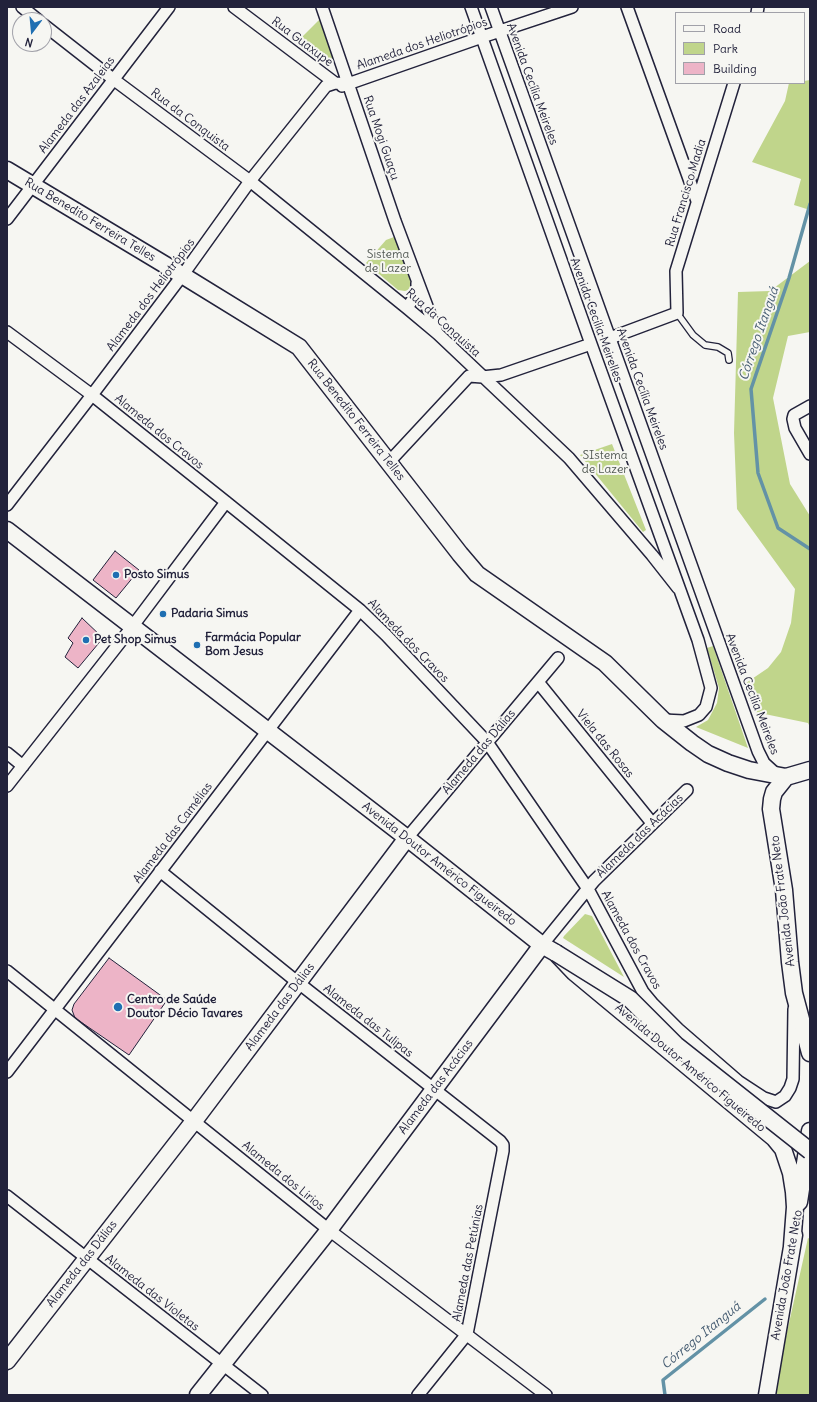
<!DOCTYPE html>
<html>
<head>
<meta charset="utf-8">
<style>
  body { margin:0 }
  #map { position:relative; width:817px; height:1402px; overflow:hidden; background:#f6f6f2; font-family:Delius,sans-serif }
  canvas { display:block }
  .frame { position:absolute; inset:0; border:8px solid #22223b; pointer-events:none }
  .legend { position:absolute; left:675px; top:12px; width:130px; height:72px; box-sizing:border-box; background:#f6f6f2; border:1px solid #a1a1a9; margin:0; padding:5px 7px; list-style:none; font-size:12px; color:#22223b }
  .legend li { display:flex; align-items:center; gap:8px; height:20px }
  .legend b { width:20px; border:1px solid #a1a1a9 }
  .north { position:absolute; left:12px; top:12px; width:40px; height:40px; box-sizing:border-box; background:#f6f6f2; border:1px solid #a1a1a9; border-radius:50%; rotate:196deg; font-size:11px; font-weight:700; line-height:16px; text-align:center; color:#22223b }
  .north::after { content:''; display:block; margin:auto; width:14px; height:18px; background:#1f6fb2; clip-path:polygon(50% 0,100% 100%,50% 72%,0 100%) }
</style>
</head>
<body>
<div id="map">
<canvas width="817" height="1402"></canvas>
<div class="frame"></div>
<ul class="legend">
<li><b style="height:5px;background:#f6f6f2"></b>Road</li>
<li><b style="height:11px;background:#c0d58b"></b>Park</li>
<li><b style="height:11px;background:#edb4c7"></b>Building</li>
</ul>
<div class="north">N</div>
</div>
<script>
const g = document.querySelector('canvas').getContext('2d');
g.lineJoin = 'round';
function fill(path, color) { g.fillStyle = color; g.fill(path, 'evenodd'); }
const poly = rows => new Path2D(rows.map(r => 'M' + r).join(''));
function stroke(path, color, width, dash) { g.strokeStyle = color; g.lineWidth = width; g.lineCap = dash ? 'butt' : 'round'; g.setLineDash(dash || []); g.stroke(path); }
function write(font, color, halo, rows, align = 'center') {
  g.font = font + ' Delius,sans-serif'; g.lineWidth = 4; g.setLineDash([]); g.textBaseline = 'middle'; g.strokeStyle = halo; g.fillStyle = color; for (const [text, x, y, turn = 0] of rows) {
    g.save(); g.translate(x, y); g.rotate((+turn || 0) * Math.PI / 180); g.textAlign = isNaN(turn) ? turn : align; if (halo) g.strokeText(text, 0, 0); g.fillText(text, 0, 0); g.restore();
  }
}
const green = poly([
  [320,19,334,56,332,60,326,62,297,42],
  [810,80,810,210,794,205,801,179,752,162,785,101,789,83,804,83,804,81],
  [394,237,412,281,411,289,405,291,398,290,366,263,386,240],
  [810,261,810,332,788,336,773,398,790,484,810,516,810,727,808,723,755,712,746,683,768,668,781,652,791,623,795,589,737,509,734,433,738,292,770,291],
  [612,444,646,530,643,532,580,455],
  [713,646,748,748,696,727,708,720,717,703,719,688,707,648],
  [585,914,592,916,624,977,563,938,564,936],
  [808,1238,810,1239,810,1395,776,1395,785,1341]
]);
const stream = poly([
  [810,204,789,278,751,389,758,473,778,528,810,549],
  [665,1395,663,1380,765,1299]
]);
const building = poly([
  [115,551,139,570,116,598,93,580,115,551],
  [82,618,103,638,78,668,65,657,73,643,68,638,82,618],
  [109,958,167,1000,129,1055,75,1018,72,1010,74,1004,109,958]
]);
const lane = poly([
  [677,313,693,335,705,345,718,347,728,353,729,360]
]);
const street = poly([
  [22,7,38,20],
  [234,7,335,83],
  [322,7,395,221,437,333],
  [471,7,591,344,698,640,711,688,706,707,699,715,684,721,663,720],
  [491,7,758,751,764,763,776,774],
  [627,7,697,201],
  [757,13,758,7],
  [44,25,113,79,250,181,407,308,438,334,569,458,652,555,678,588],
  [342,86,485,36,572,7],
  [7,219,169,7],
  [407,308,415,296,417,289,417,283],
  [7,332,92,395,226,502,360,610,386,635,487,742,588,889,643,992,653,1004,678,1029,738,1081,764,1098,776,1102,785,1096,790,1088,793,1079,794,1009],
  [610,338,677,313,676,271,734,83],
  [810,406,794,415,793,419,795,428,810,454],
  [389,462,469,376,482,377,501,375,591,344],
  [7,505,92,395,187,269,250,181,326,86,335,83,349,84],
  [538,682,652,823],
  [7,753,23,766],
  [7,786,132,627,226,502],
  [407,838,558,658],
  [160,871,291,977,500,1141,503,1145,503,1151,467,1334,418,1395],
  [542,945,594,881,687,790],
  [7,971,329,1230,546,1395],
  [7,1072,360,610],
  [7,1196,262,1395]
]);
const secondary = poly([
  [7,170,182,275,299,347,460,554,477,574,605,663,663,720,692,743,708,754,728,763,749,770,786,777],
  [7,530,407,838,542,945,556,953,574,972,774,1138,783,1149,791,1173,794,1192,795,1207,792,1246],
  [810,770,786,777,774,792,772,799,771,809,784,890,790,962,794,993,810,1053],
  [799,1202,810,1131],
  [7,1361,194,1121,407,838],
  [198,1395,329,1230,542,945],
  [767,1395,794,1235]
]);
const secondaryBridge = poly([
  [556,953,630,999,676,1045,810,1151]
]);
const markers = [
  [116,575,4,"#1f6fb2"],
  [163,614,4,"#1f6fb2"],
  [86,640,4,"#1f6fb2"],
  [197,645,4,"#1f6fb2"],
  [118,1007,5,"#1f6fb2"]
];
const streetNames = [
  ["Rua Guaxupe",302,42,37],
  ["Alameda dos Heliotrópios",422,44,-19],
  ["Avenida Cecília Meireles",532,84,70],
  ["Alameda das Azaleias",77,105,-53],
  ["Rua da Conquista",190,120,37],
  ["Rua Mogi Guaçu",381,138,71],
  ["Rua Francisco Madia",686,193,-73],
  ["Rua Benedito Ferreira Telles",90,220,31],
  ["Alameda dos Heliotrópios",151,295,-53],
  ["Avenida Cecilia Meirelles",596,320,70],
  ["Rua da Conquista",443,323,42],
  ["Avenida Cecília Meireles",642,389,70],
  ["Rua Benedito Ferreira Telles",356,420,52],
  ["Alameda dos Cravos",159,432,39],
  ["Alameda dos Cravos",408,641,46],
  ["Avenida Cecília Meireles",752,694,69],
  ["Viela das Rosas",605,744,51],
  ["Alameda das Dálias",479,752,-50],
  ["Alameda das Camélias",173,833,-53],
  ["Alameda das Acácias",640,836,-44],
  ["Avenida Doutor Américo Figueiredo",439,864,38],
  ["Avenida João Frate Neto",783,901,-97],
  ["Alameda dos Cravos",631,940,61],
  ["Alameda das Dálias",280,1007,-53],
  ["Alameda das Tulipas",368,1021,38],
  ["Avenida Doutor Américo Figueiredo",690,1068,40],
  ["Alameda das Acácias",436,1087,-53],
  ["Alameda dos Lirios",283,1176,39],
  ["Alameda das Petúnias",468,1263,-79],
  ["Alameda das Dálias",82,1264,-52],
  ["Avenida João Frate Neto",787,1275,-80],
  ["Alameda das Violetas",152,1293,38]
];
const parkNames = [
  ["Sistema",388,255],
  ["de Lazer",388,269],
  ["SIstema",605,456],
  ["de Lazer",605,470]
];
const poiNames = [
  ["Posto Simus",124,575],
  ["Padaria Simus",171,614],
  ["Farmácia Popular",205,638],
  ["Bom Jesus",205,652],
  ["Pet Shop Simus",94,640],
  ["Centro de Saúde",127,1000],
  ["Doutor Décio Tavares",127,1014]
];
const waterNames = [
  ["Córrego Itanguá",759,334,-71],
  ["Córrego Itanguá",701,1336,-39]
];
fill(green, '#c0d58b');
stroke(stream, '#6392a6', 3.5);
fill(building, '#edb4c7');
stroke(building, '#22223b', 1);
stroke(lane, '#22223b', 8);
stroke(street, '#22223b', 14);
stroke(secondary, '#22223b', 19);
stroke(lane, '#f6f6f2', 5.5);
stroke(street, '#f6f6f2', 11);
stroke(secondary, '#f6f6f2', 16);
stroke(secondaryBridge, '#22223b', 19, []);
stroke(secondaryBridge, '#f6f6f2', 16);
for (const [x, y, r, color] of markers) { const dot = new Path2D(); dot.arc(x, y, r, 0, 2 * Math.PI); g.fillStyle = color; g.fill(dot); stroke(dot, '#f6f6f2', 1.5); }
write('12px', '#22223b', '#f6f6f2', streetNames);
write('12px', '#515853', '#f6f6f2', parkNames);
write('bold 12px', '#22223b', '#f6f6f2', poiNames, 'left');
write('italic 13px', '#435a70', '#f6f6f2', waterNames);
</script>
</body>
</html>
